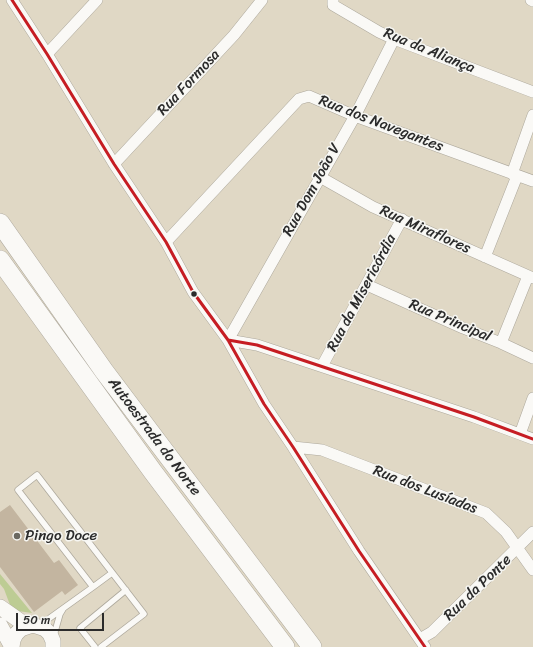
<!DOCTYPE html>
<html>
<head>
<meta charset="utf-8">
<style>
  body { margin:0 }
  #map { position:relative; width:533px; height:647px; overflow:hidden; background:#e0d8c5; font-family:Sriracha,sans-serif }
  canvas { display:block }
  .scale { position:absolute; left:16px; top:613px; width:88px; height:18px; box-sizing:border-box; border:2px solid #2b2b2b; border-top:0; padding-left:5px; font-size:12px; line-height:14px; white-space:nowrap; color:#2b2b2b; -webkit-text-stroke:3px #f6f6f2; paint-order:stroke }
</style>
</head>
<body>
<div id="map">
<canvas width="533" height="647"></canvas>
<div class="scale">50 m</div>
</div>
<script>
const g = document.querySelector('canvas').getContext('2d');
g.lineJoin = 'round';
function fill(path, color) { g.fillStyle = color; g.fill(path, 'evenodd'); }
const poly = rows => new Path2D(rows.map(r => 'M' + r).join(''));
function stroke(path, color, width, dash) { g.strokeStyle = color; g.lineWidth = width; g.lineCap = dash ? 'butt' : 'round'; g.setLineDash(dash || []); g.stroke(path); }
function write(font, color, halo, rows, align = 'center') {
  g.font = font + ' Sriracha,sans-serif'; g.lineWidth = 3; g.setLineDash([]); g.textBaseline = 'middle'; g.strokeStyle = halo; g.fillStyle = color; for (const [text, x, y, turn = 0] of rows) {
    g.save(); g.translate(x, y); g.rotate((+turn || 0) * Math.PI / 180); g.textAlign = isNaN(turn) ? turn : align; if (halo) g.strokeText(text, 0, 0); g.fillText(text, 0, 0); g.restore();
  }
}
const green = poly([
  [0,574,32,613,18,611,10,605,4,589,0,584]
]);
const building = poly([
  [10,505,54,563,59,560,78,585,65,595,62,591,34,612,0,567,0,512]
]);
const lane = poly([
  [93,587,112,573],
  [40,625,93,587,18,490,37,475,144,614,101,647],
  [54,635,60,614,63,609],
  [95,647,80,628,126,590]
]);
const street = poly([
  [12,0,47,54,114,164,166,242,193,292,228,340,264,404,293,447,359,551,425,647],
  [333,0,333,5,379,32,394,39,533,92],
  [531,0,533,1],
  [47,54,97,0],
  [114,164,234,35,262,0],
  [512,174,533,115],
  [320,177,373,207,533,278],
  [166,242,299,99,309,96,355,116,533,181],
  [485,257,517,176],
  [367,285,463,328,501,343,533,358],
  [228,340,355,116,394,39],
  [228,340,257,345,474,417,533,439],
  [501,343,528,276],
  [322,366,402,219],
  [520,434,533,398],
  [293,447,322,450,486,513,506,532,533,570],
  [420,639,432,632,533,532]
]);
const secondary = poly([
  [0,607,27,626],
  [0,625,12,647],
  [12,647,13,640,16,634,21,629,33,625,45,629,50,634,53,641,53,647]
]);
const highway = poly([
  [0,223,104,371,312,647],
  [0,260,153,472,285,647]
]);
const bus1 = poly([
  [12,0,47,54,114,164,166,242,193,292,228,340,264,404,293,447,359,551,425,647],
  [228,340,257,345,474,417,533,439]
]);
const markers = [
  [194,294,3.5,"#2b2b2b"],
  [17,536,4,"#6a6861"]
];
const streetNames = [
  ["Rua da Aliança",429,51,22],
  ["Rua Formosa",189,83,-47],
  ["Rua dos Navegantes",381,124,21],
  ["Rua Dom João V",312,190,-61],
  ["Rua Miraflores",425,230,24],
  ["Rua da Misericórdia",362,293,-62],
  ["Rua Principal",450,321,23],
  ["Autoestrada do Norte",154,437,53],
  ["Rua dos Lusíadas",425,490,21],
  ["Rua da Ponte",478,588,-44]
];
const poiNames = [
  ["Pingo Doce",25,536]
];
fill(green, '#bdcc94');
fill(building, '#c3b5a0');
stroke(lane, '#ada89c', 7);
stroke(street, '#ada89c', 12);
stroke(secondary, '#ada89c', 16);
stroke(highway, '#ada89c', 20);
stroke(lane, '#faf9f6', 5.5);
stroke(street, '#faf9f6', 11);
stroke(secondary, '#faf9f6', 15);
stroke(highway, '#faf9f6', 19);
stroke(bus1, '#c61d23', 3);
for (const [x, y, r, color] of markers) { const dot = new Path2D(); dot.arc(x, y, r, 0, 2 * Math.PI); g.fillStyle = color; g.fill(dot); stroke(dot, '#f6f6f2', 1.5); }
write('15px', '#2b2b2b', '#f6f6f2', streetNames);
write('15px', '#2b2b2b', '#f6f6f2', poiNames, 'left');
</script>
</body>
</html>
